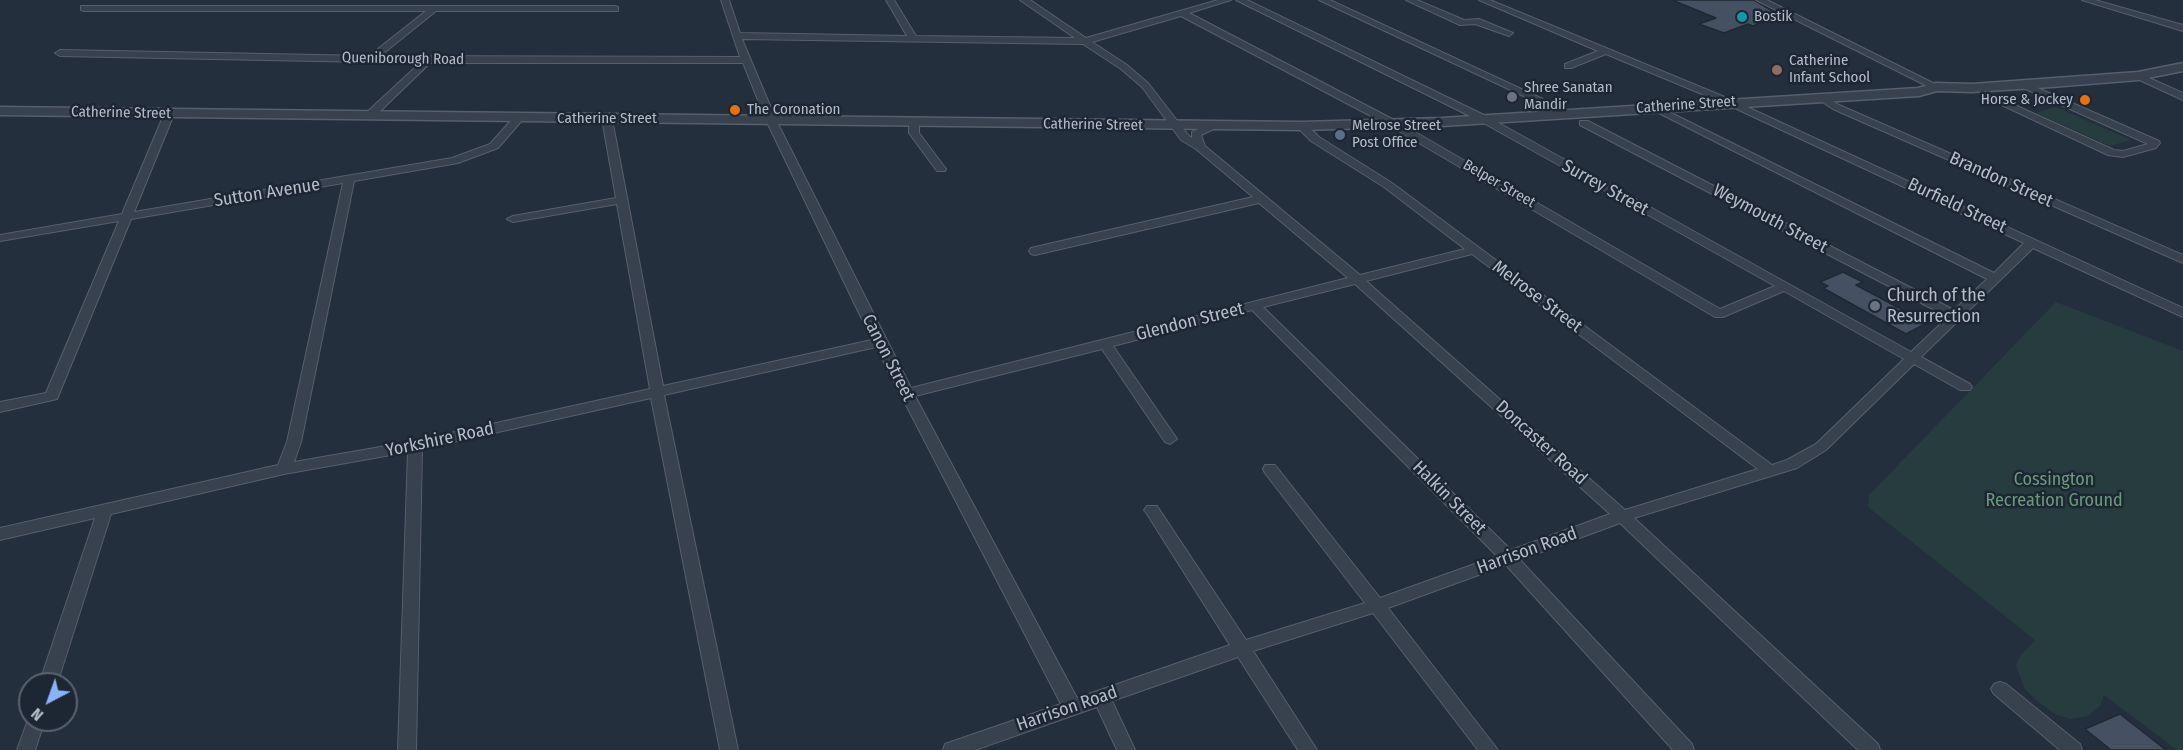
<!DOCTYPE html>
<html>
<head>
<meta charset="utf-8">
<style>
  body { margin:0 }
  #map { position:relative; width:2183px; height:750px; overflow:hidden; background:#242f3e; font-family:"Fira Sans Condensed",sans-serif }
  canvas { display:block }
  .north { position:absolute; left:18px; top:672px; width:60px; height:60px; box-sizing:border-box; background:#1d2633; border:2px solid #59626f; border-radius:50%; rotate:221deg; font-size:16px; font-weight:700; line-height:24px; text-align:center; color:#b4bcc9 }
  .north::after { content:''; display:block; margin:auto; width:21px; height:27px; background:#8ab4f8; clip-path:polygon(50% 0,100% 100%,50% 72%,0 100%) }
</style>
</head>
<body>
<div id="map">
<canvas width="2183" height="750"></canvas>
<div class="north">N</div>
</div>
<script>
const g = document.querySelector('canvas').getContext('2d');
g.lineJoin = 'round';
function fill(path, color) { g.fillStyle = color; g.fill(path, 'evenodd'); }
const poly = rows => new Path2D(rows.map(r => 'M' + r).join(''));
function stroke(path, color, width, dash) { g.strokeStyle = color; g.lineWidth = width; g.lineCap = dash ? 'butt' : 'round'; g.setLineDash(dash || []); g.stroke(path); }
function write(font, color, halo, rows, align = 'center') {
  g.font = font + ' "Fira Sans Condensed",sans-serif'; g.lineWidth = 5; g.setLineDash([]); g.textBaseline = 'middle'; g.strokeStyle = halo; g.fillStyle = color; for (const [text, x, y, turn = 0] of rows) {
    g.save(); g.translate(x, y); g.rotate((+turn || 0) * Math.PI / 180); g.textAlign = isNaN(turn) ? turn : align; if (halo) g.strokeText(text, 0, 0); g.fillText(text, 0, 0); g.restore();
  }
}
const green = poly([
  [2056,107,2131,140,2110,146,2036,113],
  [2056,302,2183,351,2183,750,2177,750,2104,695,2100,706,2088,716,2070,719,2055,714,2037,701,2025,689,2016,666,2020,656,2035,640,1868,507,1869,495]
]);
const building = poly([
  [1672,0,1754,0,1776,13,1768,16,1773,18,1753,26,1748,24,1724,33,1699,24,1716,18,1672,0],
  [1843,272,1863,282,1856,285,1927,323,1906,334,1823,288,1828,286,1820,282,1843,272],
  [2120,714,2166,750,2111,750,2085,729,2120,714]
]);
const minor = poly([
  [721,0,729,0,740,33,907,36,886,0,894,0,916,36,1075,38,1020,0,1030,0,1086,38,1218,0,1231,0,1189,13,1398,122,1720,309,1775,286,1480,121,1236,0,1247,0,1488,117,1911,352,1948,317,1580,125,1580,121,1588,121,1954,310,1987,279,1647,107,1655,105,1994,273,2024,243,1726,104,1606,54,1571,68,1565,68,1565,64,1598,51,1479,0,1490,0,1732,100,2183,308,2183,317,2033,248,1921,357,1970,384,1972,387,1970,390,1960,390,1914,364,1826,450,1797,468,1634,518,1878,744,1880,750,1858,750,1620,523,1520,560,1692,744,1694,750,1673,750,1506,565,1388,608,1498,750,1478,750,1373,613,1253,651,1317,750,1298,750,1238,657,1112,701,1135,750,1117,750,1097,707,975,750,943,750,945,744,1061,704,876,347,664,395,738,750,720,750,651,398,422,449,416,750,398,750,408,452,284,474,111,514,57,684,39,684,95,518,0,540,0,528,278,465,287,442,343,183,131,219,57,399,0,412,0,402,46,393,119,221,0,241,0,235,122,214,165,112,173,112,174,114,134,212,452,158,490,144,515,116,523,116,524,118,498,148,458,163,354,181,301,442,294,462,415,441,650,389,617,204,513,222,507,219,513,216,616,198,602,119,607,116,612,119,663,386,872,340,766,120,743,63,430,63,373,118,369,119,365,118,365,114,420,63,60,56,55,53,60,50,369,56,426,11,84,11,81,10,81,6,615,6,618,7,618,11,436,11,380,56,740,57,721,0],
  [1181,16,1390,126,1715,317,1723,317,1784,291,1904,359,1816,444,1787,460,1772,465,1392,183,1319,137,1306,124,1298,124,1298,128,1311,141,1384,187,1465,249,1360,275,1205,146,1201,135,1216,128,1216,124,1208,124,1192,132,1192,138,1189,136,1148,83,1127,65,1092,42,1181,16],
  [742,39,1083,44,1121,69,1142,87,1181,140,1196,149,1253,197,1031,248,1029,251,1031,254,1035,255,1259,203,1348,278,911,388,776,120,742,39],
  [1472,254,1758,469,1625,510,1366,281,1472,254],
  [1355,284,1610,514,1511,550,1263,307,1355,284],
  [1252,310,1497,556,1380,598,1275,465,1265,465,1263,469,1265,473,1365,603,1246,640,1157,506,1147,506,1144,510,1147,514,1230,645,1077,698,915,396,1102,349,1165,442,1170,444,1177,439,1113,346,1252,310],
  [1319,0,1330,0,1575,114,1574,116,1566,116,1319,0],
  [1406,0,1417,0,1464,20,1479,19,1513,33,1509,36,1475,24,1460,25,1406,0],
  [1756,0,1767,0,1941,87,1933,89,1756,0],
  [2082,0,2095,0,2183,25,2183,31,2082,0],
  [2138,73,2183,93,2183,100,2135,78,2133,76,2138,73],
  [2024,82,2159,141,2160,143,2156,148,2123,157,2108,155,1989,99,1997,97,2114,150,2123,151,2148,144,2021,87,2019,85,2024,82],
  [1821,94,1839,105,2183,255,2183,263,1833,109,1818,99,1816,97,1821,94],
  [914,119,919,122,919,133,946,169,945,171,937,171,909,133,909,122,914,119],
  [2000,682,2006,684,2080,744,2082,750,2060,750,1994,694,1991,689,1994,684,2000,682],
  [30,714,30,720,45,720,35,750,17,750,30,714]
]);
const tertiary = poly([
  [2183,63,2183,71,2138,80,2051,87,1972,92,1937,91,1919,96,1442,126,1302,130,0,115,0,107,1302,122,1442,118,1918,88,1936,83,1972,84,2138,72,2183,63]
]);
const markers = [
  [1742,17,6,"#0f9aa8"],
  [1777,70,6,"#8d6e63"],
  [1512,97,6,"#6b7280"],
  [2085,100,6,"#e8710a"],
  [735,110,6,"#e8710a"],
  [1340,135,6,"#5c6f8a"],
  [1875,306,6,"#6b7280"]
];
const farPoinames = [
  ["Bostik",1754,17],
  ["Catherine",1789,61],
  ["Infant School",1789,78],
  ["Shree Sanatan",1524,88],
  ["Mandir",1524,105],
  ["Horse & Jockey",2073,100,"right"],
  ["The Coronation",747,110],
  ["Melrose Street",1352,126],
  ["Post Office",1352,143]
];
const farStreetnames = [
  ["Queniborough Road",403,59,1],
  ["Catherine Street",1686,105,-4],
  ["Catherine Street",121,113,1],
  ["Catherine Street",607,119],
  ["Catherine Street",1093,125,1],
  ["Belper Street",1499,184,30]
];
const streetNames = [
  ["Brandon Street",2001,180,24],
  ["Surrey Street",1605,188,29],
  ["Sutton Avenue",267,193,-9],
  ["Burfield Street",1957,206,25],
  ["Weymouth Street",1770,219,28],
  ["Melrose Street",1537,297,37],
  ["Glendon Street",1190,322,-14],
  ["Canon Street",888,358,63],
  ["Yorkshire Road",440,440,-12],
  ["Doncaster Road",1541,443,42],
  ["Halkin Street",1449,498,45],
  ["Harrison Road",1527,551,-20],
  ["Harrison Road",1067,709,-19]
];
const poiNames = [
  ["Church of the",1887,296],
  ["Resurrection",1887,317]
];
const parkNames = [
  ["Cossington",2054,480],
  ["Recreation Ground",2054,501]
];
fill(green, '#263c3f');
fill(building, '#455162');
stroke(building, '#1f2835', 1.5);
stroke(minor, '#565f6c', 2);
stroke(tertiary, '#565f6c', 3);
fill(minor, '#38414e');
fill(tertiary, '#38414e');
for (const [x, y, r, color] of markers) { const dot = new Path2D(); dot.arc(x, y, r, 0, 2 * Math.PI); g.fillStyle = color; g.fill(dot); stroke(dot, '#1d2633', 2); }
write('15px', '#b4bcc9', '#1d2633', farPoinames, 'left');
write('15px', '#b4bcc9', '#1d2633', farStreetnames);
write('18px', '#b4bcc9', '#1d2633', streetNames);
write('18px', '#b4bcc9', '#1d2633', poiNames, 'left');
write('18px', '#6b9a76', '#1d2633', parkNames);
</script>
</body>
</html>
